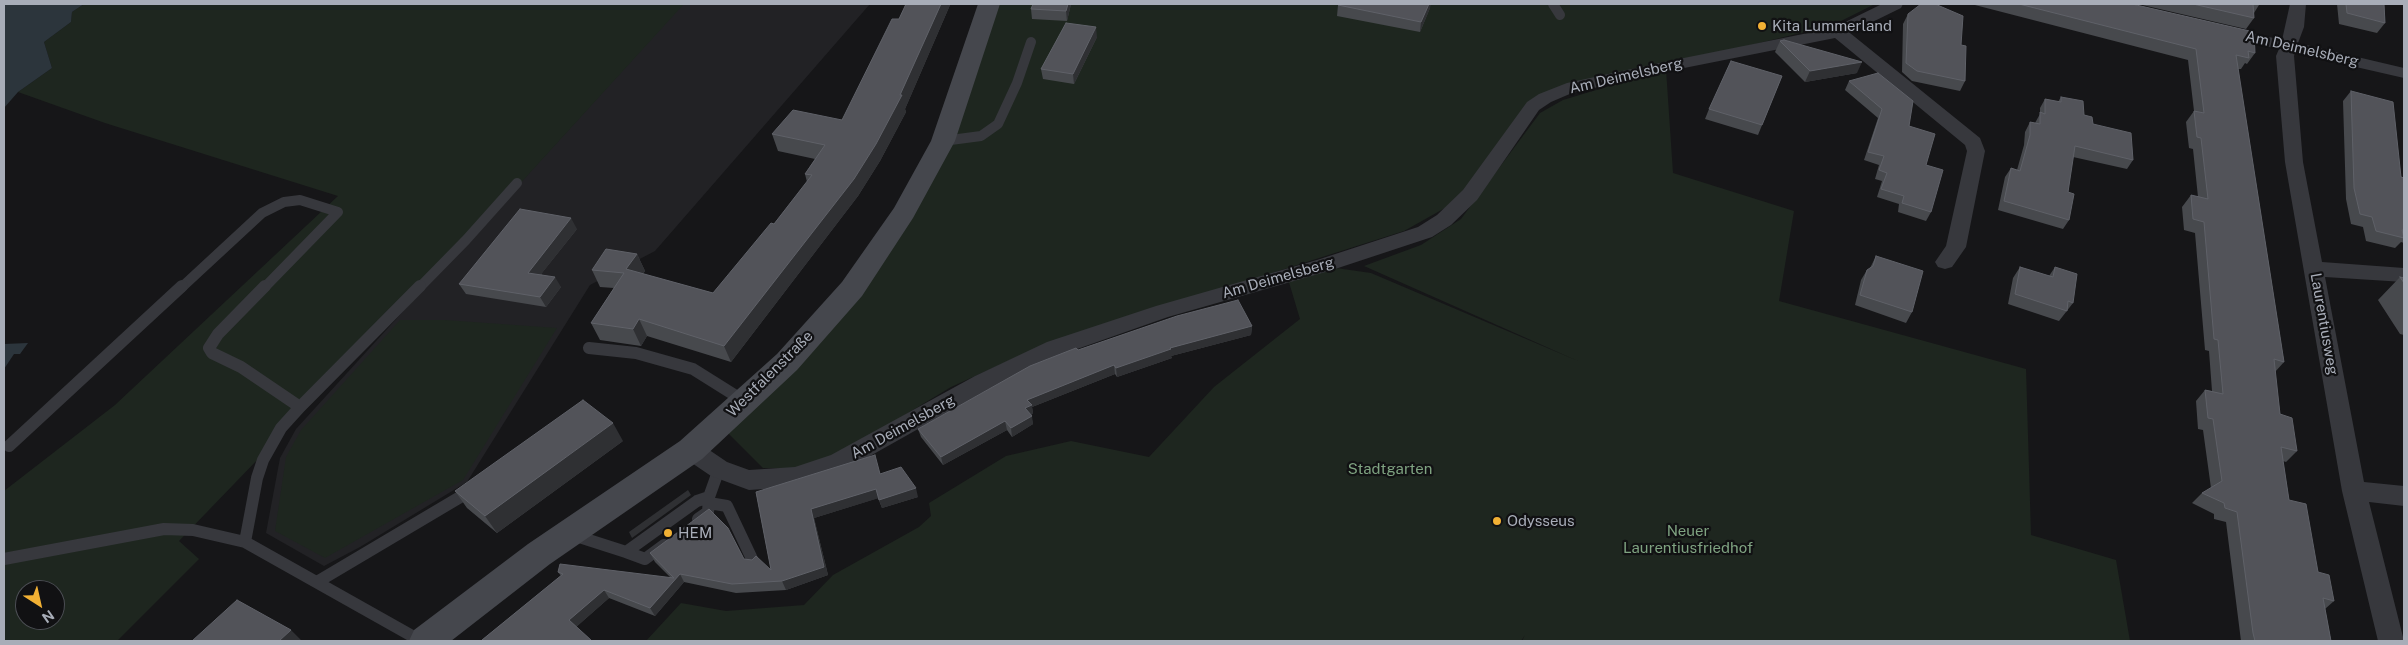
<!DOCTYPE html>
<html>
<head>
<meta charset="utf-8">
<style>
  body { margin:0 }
  #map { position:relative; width:2408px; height:645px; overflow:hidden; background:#161618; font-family:"Public Sans",sans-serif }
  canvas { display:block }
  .frame { position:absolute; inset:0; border:5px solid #a8adb8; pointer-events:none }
  .north { position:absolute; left:15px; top:580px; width:50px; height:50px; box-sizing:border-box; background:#111113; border:1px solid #4d4f55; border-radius:50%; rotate:145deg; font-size:14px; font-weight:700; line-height:20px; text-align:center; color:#a8adb8 }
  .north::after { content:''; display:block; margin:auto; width:18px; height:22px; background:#f2b134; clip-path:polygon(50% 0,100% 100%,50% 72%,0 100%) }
</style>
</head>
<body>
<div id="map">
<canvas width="2408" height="645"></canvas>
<div class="frame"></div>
<div class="north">N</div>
</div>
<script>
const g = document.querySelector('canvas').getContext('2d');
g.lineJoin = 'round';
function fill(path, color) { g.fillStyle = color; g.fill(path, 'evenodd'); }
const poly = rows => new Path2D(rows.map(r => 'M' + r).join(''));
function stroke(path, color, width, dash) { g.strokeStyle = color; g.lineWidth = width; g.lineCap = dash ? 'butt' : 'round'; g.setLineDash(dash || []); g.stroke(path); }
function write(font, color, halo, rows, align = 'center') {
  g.font = font + ' "Public Sans",sans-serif'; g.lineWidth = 4.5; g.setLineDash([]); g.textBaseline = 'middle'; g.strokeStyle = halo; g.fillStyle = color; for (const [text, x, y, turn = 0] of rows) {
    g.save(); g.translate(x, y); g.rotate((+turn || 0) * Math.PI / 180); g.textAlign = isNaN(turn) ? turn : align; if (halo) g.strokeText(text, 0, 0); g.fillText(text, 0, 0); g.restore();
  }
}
const built = poly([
  [683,4,870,4,655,251,590,285,467,482,360,547,324,566,266,533,280,458,296,429]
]);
const green = poly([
  [84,4,684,4,454,256,179,541,199,559,117,641,4,641,4,491,115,405,338,196,105,123,18,92,52,68,44,42,71,22,72,12],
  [25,590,55,590,55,620,25,620],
  [997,4,1875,4,1833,25,1543,96,1482,173,1445,208,1404,231,1039,347,951,387,817,468,763,468,720,425,787,363,944,141],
  [1666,69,1673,173,1794,211,1779,301,2026,369,2031,535,2116,560,2130,641,1522,641,1525,635,1521,641,646,641,681,603,726,611,804,605,833,575,919,527,931,516,929,503,1006,456,1071,441,1149,457,1214,387,1300,319,1288,279,1329,267,1371,273,1578,361,1364,266,1421,245,1461,219,1540,113,1563,100],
  [400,320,445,320,557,328,463,480,325,558,275,531,286,457,301,430]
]);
const water = poly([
  [4,4,84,4,72,12,71,22,44,42,52,68,18,92,4,108],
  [28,343,20,354,14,354,4,369,4,344]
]);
const serviceFar1 = poly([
  [1553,4,1560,15],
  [943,141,981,136,998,124,1017,83,1031,42],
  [181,288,262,213,284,202,300,200,338,212,264,288],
  [419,288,466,240,517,183]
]);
const service = poly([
  [589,348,636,353,693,369,744,401],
  [300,407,420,286],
  [9,446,182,286],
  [709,503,727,506,753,561],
  [698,519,708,512,709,497,719,469],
  [573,535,626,552,697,501,709,497],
  [245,542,257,478,263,460,281,428,300,407,241,367,212,353,209,348,218,334,265,286],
  [626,552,645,559,664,545],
  [4,559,164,529,193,530,245,542,421,641],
  [317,582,472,490]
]);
const minor = poly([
  [1882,4,1903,4,1901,8,1850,33,1980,138,1985,151,1966,247,1952,267,1945,269,1938,267,1935,262,1946,246,1967,151,1965,145,1835,38,1664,72,1572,93,1551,102,1539,110,1477,200,1451,225,1432,237,1329,271,1168,317,1063,354,991,388,847,469,795,487,749,490,711,476,683,457,679,450,683,443,691,441,699,443,727,462,749,470,795,467,831,455,975,376,1047,342,1156,306,1317,260,1418,227,1437,215,1463,190,1527,102,1539,94,1567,83,1664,62,1833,28,1882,4],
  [2290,4,2306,4,2304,27,2298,43,2404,68,2404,78,2295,53,2294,56,2303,162,2322,262,2404,268,2404,282,2325,277,2364,482,2404,486,2404,506,2369,502,2404,641,2378,641,2342,491,2285,162,2276,56,2279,49,2220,36,2217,32,2220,28,2226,27,2282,40,2290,4]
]);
const secondary = poly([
  [978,4,1000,4,955,141,913,218,862,296,797,370,702,459,550,564,451,641,409,641,414,630,528,544,680,441,777,354,842,282,894,208,931,141,978,4]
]);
const wall = poly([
  [906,4,950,4,950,5,905,109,906,112,880,161,858,196,731,362,647,336,641,346,600,340,591,323,614,288,600,287,592,270,637,254,645,271,643,274,713,293,774,224,807,182,805,174,815,159,778,151,772,134,842,120,899,19],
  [1071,4,1067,21,1032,19,1031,9],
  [1971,4,2132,4,2255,53,2247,64,2245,63,2241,69,2238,69,2284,362,2275,372,2280,414,2297,451,2286,462,2283,461,2289,500,2318,572,2334,601,2325,609,2331,641,2241,641,2226,522,2214,519,2214,514,2192,503,2202,493,2211,488,2203,430,2198,429,2196,401,2205,390,2212,391,2209,351,2205,350,2195,233,2184,230,2182,207,2191,195,2198,197,2193,149,2189,148,2186,122,2194,111,2188,60],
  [2138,4,2259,4,2259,5,2254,13,2254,18,2246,29],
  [2337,4,2384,4,2385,23,2377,33,2339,24],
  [1338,5,1430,8,1420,32,1337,16],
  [1908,14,1961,45,1965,81,1960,91,1912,81,1902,72,1903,24],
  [1097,37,1074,84,1043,79,1041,69],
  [1780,41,1857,73,1805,82,1775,52],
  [1782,76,1758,135,1705,119,1709,109],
  [1849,81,1909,126,1926,165,1931,212,1926,221,1898,212,1899,204,1877,197,1882,181,1875,179,1879,165,1864,160,1878,118,1845,90],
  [2351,91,2401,177,2404,178,2404,243,2401,242,2395,248,2366,241,2363,227,2351,224,2346,199,2343,101],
  [2061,97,2084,115,2093,124,2133,160,2127,169,2073,157,2068,192,2069,220,2063,229,1998,210,2005,177,2011,168,2017,170,2024,145,2025,132,2030,122,2035,123,2040,114,2040,108,2045,99,2058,102],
  [577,229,541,274,561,287,546,307,466,294,459,284],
  [1876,256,1912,312,1906,323,1855,305,1861,280,1867,270,1870,268],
  [2020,267,2049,276,2055,267,2073,303,2059,321,2008,304,2013,278],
  [2400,277,2404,278,2404,335,2400,334,2378,300],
  [1252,326,1251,335,1171,356,1172,358,1117,377,1115,374,1032,407,1033,413,1031,415,1033,424,1012,437,1007,430,943,465,921,437,918,429,1078,350],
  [623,441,497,533,467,508,455,491],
  [880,474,918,497,882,508,878,498,814,518,828,575,786,590,736,593,684,582,655,616,609,598,576,627,592,641,483,641,482,640,561,576,558,572,671,578,655,562,650,553,744,559,771,570,756,492]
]);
const shadedWall = poly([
  [941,4,950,4,950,5,905,109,906,112,880,161,858,196,731,362,724,346,900,95],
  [1068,4,1071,4,1067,21,1066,11],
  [1429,4,1431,4,1430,8,1420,32,1421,22],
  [1096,27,1097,37,1074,84,1073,74],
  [1862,62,1857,73,1805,82,1810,71],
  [571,218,577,229,534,283,528,273],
  [637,254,645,271,634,286,626,269],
  [555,277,561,287,546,307,540,297],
  [639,319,647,336,641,346,633,329],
  [1252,326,1251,335,1171,356,1172,358,1117,377,1116,368,1170,348],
  [1114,365,1115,374,1032,407,1033,413,1027,417,1025,408,1027,400],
  [1032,416,1033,424,1012,437,1011,428],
  [1005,421,1007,430,943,465,941,457],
  [613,423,623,441,497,533,485,516],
  [916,488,918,497,882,508,879,500],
  [876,489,879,498,814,518,828,575,786,590,782,581,811,509],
  [688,490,691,495,632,538,629,532],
  [680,574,684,582,655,616,650,608],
  [604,590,609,598,575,628,569,620],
  [291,630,302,641,279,641]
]);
const building = poly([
  [906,4,941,4,900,95,902,95,876,144,854,179,724,346,639,319,633,329,591,323,624,273,592,270,606,249,637,254,626,269,713,293,771,223,774,224,812,175,805,174,825,145,772,134,793,110,842,120,892,19,899,19,906,4],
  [1033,4,1068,4,1066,11,1031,9,1033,4],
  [1338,4,1429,4,1421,22,1338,5,1338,4],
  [1921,4,1935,4,1963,16,1961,45,1966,46,1965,81,1917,71,1906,63,1908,14,1921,4],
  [2019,4,2132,4,2254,32,2255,53,2248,51,2249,58,2236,55,2284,362,2274,359,2280,414,2292,418,2297,451,2281,447,2289,500,2306,504,2318,572,2329,575,2334,601,2323,598,2331,641,2255,641,2253,633,2237,512,2225,508,2224,503,2202,493,2222,481,2213,419,2208,418,2205,390,2223,394,2218,340,2214,339,2204,222,2193,219,2191,195,2208,199,2201,138,2197,137,2194,111,2204,113,2196,49,2019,4],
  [2193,4,2253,4,2254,18,2193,4],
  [2346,4,2384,4,2385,23,2347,13,2346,4],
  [1066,23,1096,27,1073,74,1041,69,1066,23],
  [1784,40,1862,62,1810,71,1780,41,1784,40],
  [1731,61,1782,76,1762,125,1709,109,1731,61],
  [1878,73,1913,101,1909,126,1935,134,1926,165,1943,170,1931,212,1902,203,1904,196,1881,189,1887,173,1879,170,1884,156,1868,152,1882,109,1849,81,1878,73],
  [2351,91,2393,102,2401,177,2404,178,2404,230,2402,230,2404,238,2376,231,2372,217,2360,214,2354,188,2351,91],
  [2061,97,2083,101,2084,115,2092,117,2093,124,2131,133,2133,160,2075,146,2068,192,2074,194,2069,220,2004,201,2011,168,2020,171,2030,135,2030,122,2040,124,2040,112,2045,114,2045,99,2061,102,2061,97],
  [520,209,571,218,528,273,555,277,540,297,459,284,520,209],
  [1876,256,1923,271,1912,312,1860,295,1867,270,1873,266,1876,256],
  [2020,267,2053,277,2055,267,2077,274,2073,303,2068,301,2067,311,2015,294,2020,267],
  [2400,277,2404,278,2404,283,2400,277],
  [1238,300,1252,326,1170,348,1171,349,1116,368,1114,365,1027,400,1032,405,1025,408,1032,416,1011,428,1005,421,941,457,918,429,1030,366,1076,348,1078,350,1177,316,1238,300],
  [583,400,613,423,485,516,455,491,583,400],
  [875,455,880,474,901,467,916,488,879,500,876,489,811,509,824,567,782,581,732,584,680,574,650,608,604,590,569,620,591,640,590,641,485,641,482,640,563,574,558,572,560,564,674,578,650,553,709,509,728,528,744,559,752,560,756,556,771,570,756,492,875,455],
  [237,600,291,630,279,641,192,641,237,600]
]);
const markers = [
  [1762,26,5,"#f2b134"],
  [1497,521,5,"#f2b134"],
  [668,533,5,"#f2b134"]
];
const poiNames = [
  ["Kita Lummerland",1772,26],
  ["Odysseus",1507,521],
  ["HEM",678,533]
];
const streetNames = [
  ["Am Deimelsberg",2302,49,13],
  ["Am Deimelsberg",1626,76,-13],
  ["Am Deimelsberg",1278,278,-16],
  ["Laurentiusweg",2324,324,80],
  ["Westfalenstraße",770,374,-45],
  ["Am Deimelsberg",903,427,-29]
];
const parkNames = [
  ["Stadtgarten",1390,469],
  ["Neuer",1688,531],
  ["Laurentiusfriedhof",1688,548]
];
fill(built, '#222225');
fill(green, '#1e261f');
fill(water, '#2c353c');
stroke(serviceFar1, '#37383d', 10);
stroke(service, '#37383d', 12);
fill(minor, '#37383d');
fill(secondary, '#45474d');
fill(wall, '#47494d');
fill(shadedWall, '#2f3033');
fill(building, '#525359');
stroke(building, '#5f6168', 1);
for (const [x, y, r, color] of markers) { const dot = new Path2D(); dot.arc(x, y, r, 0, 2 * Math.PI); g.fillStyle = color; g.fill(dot); stroke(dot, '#111113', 2); }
write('15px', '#a8adb8', '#111113', poiNames, 'left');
write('15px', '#a8adb8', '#111113', streetNames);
write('15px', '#7fa381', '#111113', parkNames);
</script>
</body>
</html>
